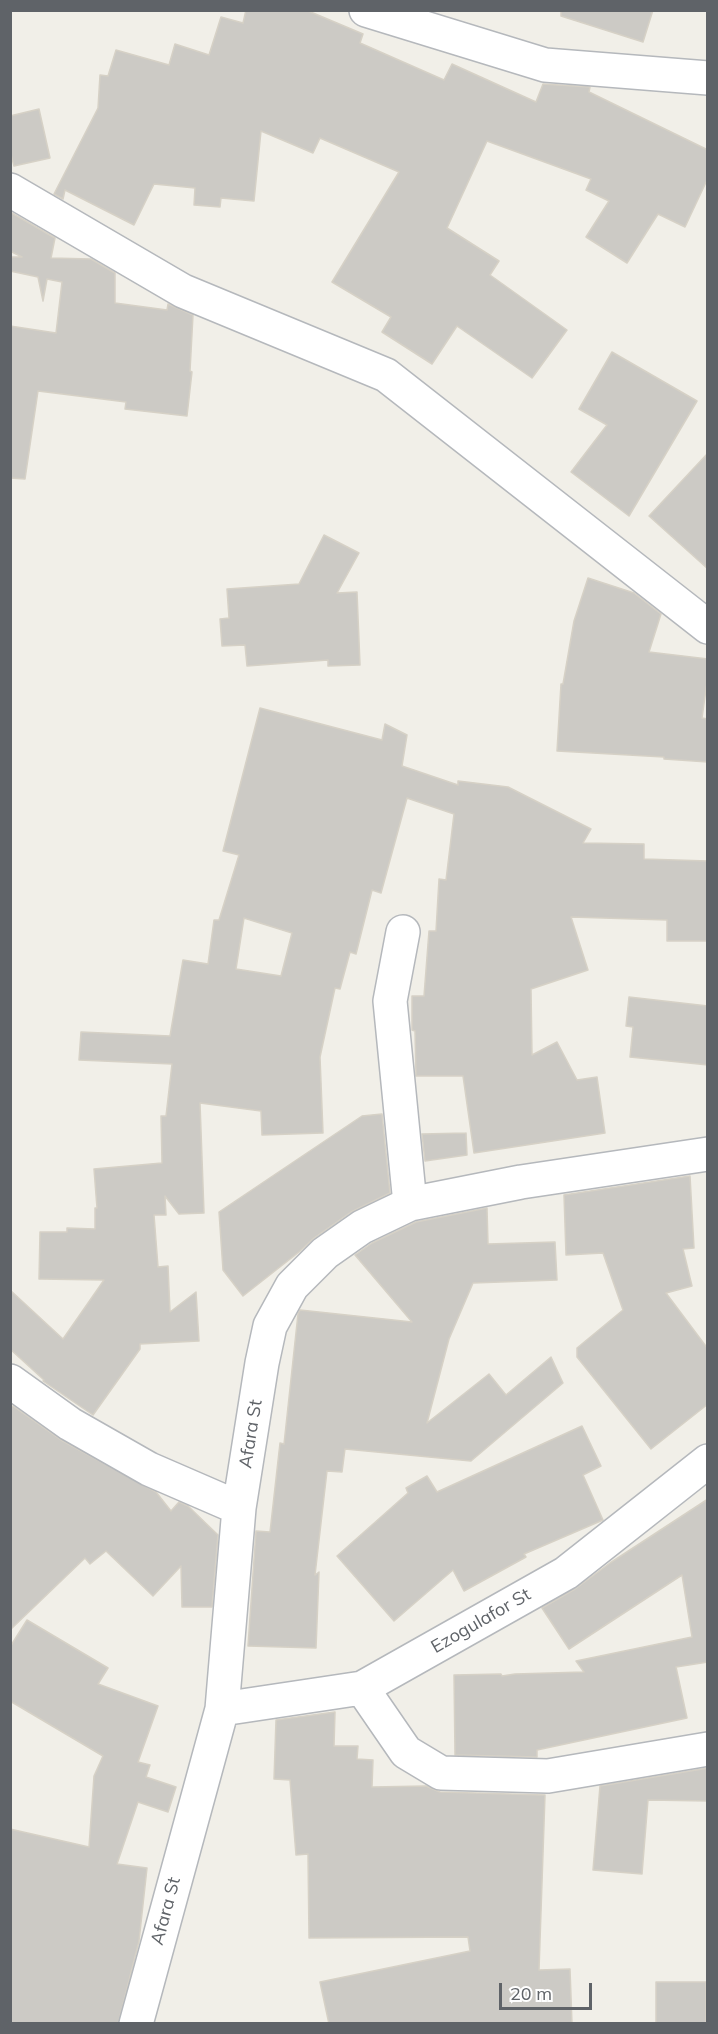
<!DOCTYPE html>
<html>
<head>
<meta charset="utf-8">
<style>
  body { margin:0 }
  #map { position:relative; width:718px; height:2034px; overflow:hidden; background:#f1efe8; font-family:Mulish,sans-serif }
  canvas { display:block }
  .frame { position:absolute; inset:0; border:12px solid #5f6368; pointer-events:none }
  .scale { position:absolute; left:499px; top:1983px; width:93px; height:27px; box-sizing:border-box; border:3px solid #5f6368; border-top:0; padding-left:8px; font-size:18px; line-height:21px; white-space:nowrap; color:#5f6368; -webkit-text-stroke:4px #fff; paint-order:stroke }
</style>
</head>
<body>
<div id="map">
<canvas width="718" height="2034"></canvas>
<div class="frame"></div>
<div class="scale">20 m</div>
</div>
<script>
const g = document.querySelector('canvas').getContext('2d');
g.lineJoin = 'round';
function fill(path, color) { g.fillStyle = color; g.fill(path, 'evenodd'); }
const poly = rows => new Path2D(rows.map(r => 'M' + r).join(''));
function stroke(path, color, width, dash) { g.strokeStyle = color; g.lineWidth = width; g.lineCap = dash ? 'butt' : 'round'; g.setLineDash(dash || []); g.stroke(path); }
function write(font, color, halo, rows, align = 'center') {
  g.font = font + ' Mulish,sans-serif'; g.lineWidth = 4.5; g.setLineDash([]); g.textBaseline = 'middle'; g.strokeStyle = halo; g.fillStyle = color; for (const [text, x, y, turn = 0] of rows) {
    g.save(); g.translate(x, y); g.rotate((+turn || 0) * Math.PI / 180); g.textAlign = isNaN(turn) ? turn : align; if (halo) g.strokeText(text, 0, 0); g.fillText(text, 0, 0); g.restore();
  }
}
const building = poly([
  [246,10,306,10,363,34,360,43,444,80,452,64,536,102,543,84,590,87,589,92,708,150,708,178,685,227,658,214,627,263,586,237,609,201,586,190,591,179,487,141,447,228,499,261,490,275,567,330,532,378,457,326,432,364,382,332,391,317,332,282,399,172,320,138,313,153,261,131,254,201,221,198,220,207,194,205,195,188,154,184,134,225,65,190,63,199,54,194,98,108,100,75,108,76,116,50,169,65,175,44,209,55,221,17,243,23,246,10],
  [561,10,653,10,643,42,561,16,561,10],
  [39,109,50,158,14,166,10,151,10,116,39,109],
  [10,212,55,238,51,258,91,259,115,273,115,303,167,310,168,304,193,315,190,371,192,372,187,416,125,409,126,402,38,391,25,479,10,478,10,326,56,333,62,282,47,279,43,301,38,277,10,271,10,257,22,257,10,251,10,212],
  [612,352,697,401,629,516,571,472,607,425,579,409,612,352],
  [708,453,708,569,649,516,708,453],
  [324,535,359,553,337,593,357,592,360,665,328,666,328,660,247,666,245,645,222,646,220,619,229,618,227,589,299,584,324,535],
  [588,578,634,593,661,614,649,652,708,659,708,675,702,718,708,719,708,762,664,759,664,757,557,751,561,684,563,684,574,621,588,578],
  [260,708,382,740,385,724,407,735,402,766,458,785,458,781,508,787,591,829,583,843,644,844,644,859,708,861,708,941,667,941,667,920,571,917,588,970,531,989,532,1055,557,1042,577,1080,597,1077,605,1133,474,1153,463,1076,416,1076,415,1031,412,1030,412,996,424,996,429,931,436,931,439,879,446,880,454,814,407,798,381,893,372,890,356,954,350,952,340,989,335,988,320,1057,323,1133,262,1135,261,1111,200,1103,204,1213,179,1214,165,1196,166,1215,154,1215,158,1267,168,1266,170,1312,196,1292,199,1341,140,1344,140,1349,93,1415,43,1381,44,1380,10,1349,10,1290,63,1339,104,1280,39,1279,40,1232,67,1232,67,1228,95,1229,95,1208,97,1208,94,1169,162,1163,161,1116,166,1116,172,1064,79,1060,81,1032,170,1036,183,960,208,964,214,920,219,920,239,855,223,851,260,708],
  [244,918,292,933,281,976,236,969,244,918],
  [629,997,708,1006,708,1065,630,1057,633,1027,626,1026,629,997],
  [382,1114,390,1193,351,1212,314,1238,299,1252,243,1296,223,1270,219,1212,362,1116,382,1114],
  [466,1133,467,1155,425,1161,422,1134,466,1133],
  [690,1176,694,1248,683,1249,692,1286,666,1293,708,1349,708,1404,651,1449,577,1357,577,1348,623,1310,603,1253,566,1255,564,1195,690,1176],
  [487,1208,488,1244,555,1242,557,1280,473,1283,449,1339,427,1423,489,1374,506,1395,551,1357,563,1383,471,1461,345,1449,342,1472,327,1471,315,1575,319,1572,316,1648,248,1646,256,1531,270,1532,280,1443,284,1444,298,1314,300,1310,412,1322,355,1255,372,1243,416,1222,487,1208],
  [13,1406,61,1440,156,1492,171,1511,179,1502,188,1506,218,1535,212,1607,182,1607,181,1566,153,1596,106,1551,90,1564,85,1558,10,1630,10,1408,13,1406],
  [582,1426,601,1466,583,1475,603,1520,524,1554,526,1557,464,1591,453,1570,394,1621,337,1556,408,1493,406,1488,427,1476,437,1492,582,1426],
  [708,1499,708,1662,676,1667,687,1718,537,1750,537,1757,455,1755,454,1675,501,1674,502,1676,515,1674,584,1672,576,1661,692,1637,682,1575,569,1649,542,1608,575,1589,610,1563,708,1499],
  [27,1620,108,1668,98,1684,158,1706,138,1762,150,1765,146,1777,176,1787,168,1812,138,1802,117,1864,147,1868,139,1941,118,2024,10,2024,10,1829,89,1847,94,1776,103,1756,10,1701,10,1647,27,1620],
  [335,1712,334,1746,358,1746,357,1759,373,1760,372,1787,426,1786,440,1792,545,1795,539,1970,570,1969,572,2024,329,2024,320,1982,470,1951,468,1937,309,1938,308,1854,296,1855,290,1780,274,1779,276,1720,335,1712],
  [708,1768,708,1801,648,1800,642,1874,593,1870,600,1786,708,1768],
  [656,1982,706,1982,706,2024,656,2024,656,1982]
]);
const minor = poly([
  [366,10,545,65,708,78],
  [10,190,183,291,386,375,708,627],
  [403,932,390,1001,410,1204],
  [10,1381,70,1424,149,1469,239,1508],
  [362,1688,406,1752,441,1773,548,1776,708,1749],
  [222,1709,362,1688,566,1573,708,1461],
  [136,2024,222,1709,239,1508,262,1363,270,1326,292,1286,325,1253,362,1227,410,1204,521,1182,708,1154]
]);
const streetNames = [
  ["Afara St",251,1434,-81],
  ["Ezogulafor St",481,1621,-30],
  ["Afara St",166,1911,-75]
];
fill(building, '#cccac5');
stroke(building, '#d6d1c6', 1.5);
stroke(minor, '#b5b8bc', 36);
stroke(minor, '#fff', 33);
write('18px', '#5f6368', '#fff', streetNames);
</script>
</body>
</html>
